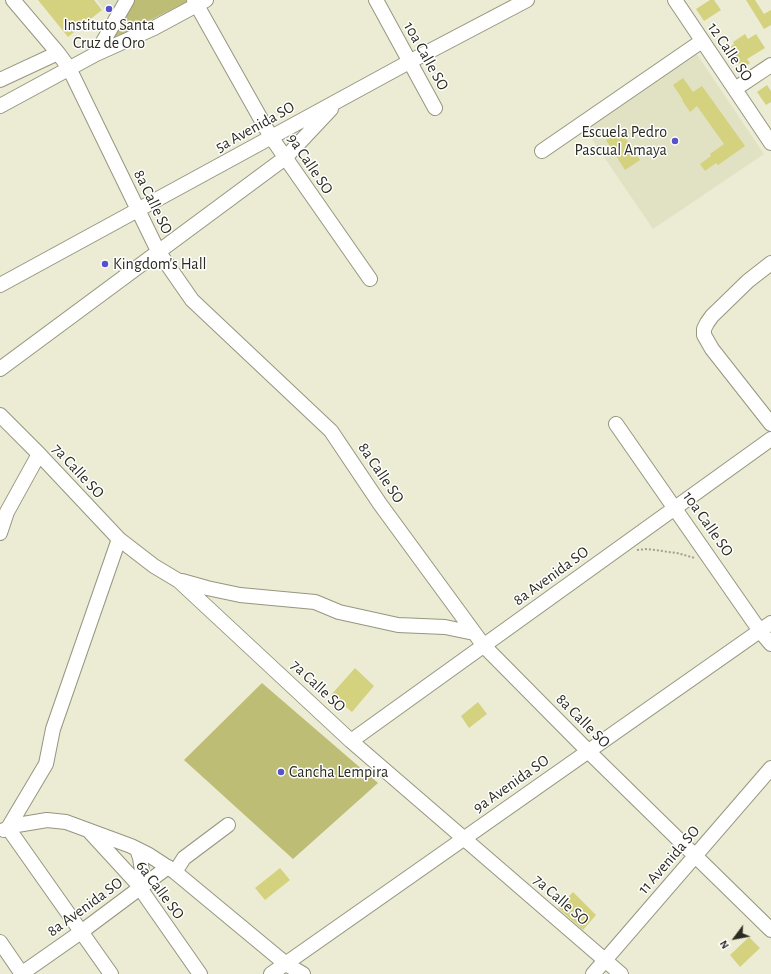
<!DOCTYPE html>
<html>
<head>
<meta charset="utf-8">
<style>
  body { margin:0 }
  #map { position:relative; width:771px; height:974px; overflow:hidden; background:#ececd4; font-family:"Alegreya Sans",sans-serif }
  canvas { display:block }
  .north { position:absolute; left:715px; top:918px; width:40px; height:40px; -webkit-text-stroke:3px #fff; paint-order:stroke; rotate:238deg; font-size:11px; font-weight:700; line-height:16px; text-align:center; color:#2b2b22 }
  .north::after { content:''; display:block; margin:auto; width:14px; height:18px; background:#2b2b22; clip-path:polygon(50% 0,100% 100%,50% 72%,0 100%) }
</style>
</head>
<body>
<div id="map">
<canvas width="771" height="974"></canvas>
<div class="north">N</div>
</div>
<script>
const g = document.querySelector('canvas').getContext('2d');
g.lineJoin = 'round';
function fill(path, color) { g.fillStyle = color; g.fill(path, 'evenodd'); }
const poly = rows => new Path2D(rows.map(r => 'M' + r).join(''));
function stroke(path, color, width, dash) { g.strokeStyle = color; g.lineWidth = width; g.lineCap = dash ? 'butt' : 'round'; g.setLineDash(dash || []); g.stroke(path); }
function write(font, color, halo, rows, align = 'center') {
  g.font = font + ' "Alegreya Sans",sans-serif'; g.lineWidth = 3; g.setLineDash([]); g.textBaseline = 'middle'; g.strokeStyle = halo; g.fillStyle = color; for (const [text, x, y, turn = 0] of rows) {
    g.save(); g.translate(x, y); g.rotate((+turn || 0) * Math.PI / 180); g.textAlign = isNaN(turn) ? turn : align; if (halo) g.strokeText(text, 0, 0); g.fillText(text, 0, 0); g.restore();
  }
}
const built = poly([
  [97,0,120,0,110,18],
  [696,53,764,154,653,229,585,129]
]);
const green = poly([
  [135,0,187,0,188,1,110,41],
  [262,683,378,783,293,859,184,760]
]);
const building = poly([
  [38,0,94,0,102,10,68,37],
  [710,0,714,0,721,10,704,21,696,9],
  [746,0,755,0,764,14,771,10,771,25,764,29],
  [745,34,748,39,756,34,765,48,747,59,750,63,742,69,730,47,734,44,733,42],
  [683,78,693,92,702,86,745,146,718,165,716,163,705,171,700,164,711,156,710,154,724,144,697,106,690,112,682,100,683,100,673,85],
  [767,85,771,91,771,102,766,105,757,92],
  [620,130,640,160,625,170,606,140],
  [355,668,374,686,352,712,331,695],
  [478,702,487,714,469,728,461,716],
  [280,868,290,880,265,900,255,888],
  [573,892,596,915,583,930,558,908],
  [749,937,760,948,740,967,730,955]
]);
const path = poly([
  [637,550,647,549,677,553,695,558]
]);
const minor = poly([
  [13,0,58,53,69,68,158,251,192,300,331,431,380,504,484,646,588,751,771,930],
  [194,0,271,137,370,279],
  [376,0,435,108],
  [675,0,771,143],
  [96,54,127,0],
  [0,80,58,53],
  [735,89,771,65],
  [0,106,96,54,154,28,206,0],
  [542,151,702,41],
  [771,263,748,281,712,316,707,323,704,329,704,335,712,349,771,424],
  [0,285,409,62,527,0],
  [0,369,285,158,331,109],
  [0,415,39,454,119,539,154,566,179,581,351,741,621,974],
  [616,424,760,631,771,644],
  [0,533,7,512,39,454],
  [182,581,207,588,240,595,315,602,339,612,398,625,445,627,474,633],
  [351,741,771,439],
  [4,830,17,825,47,820,66,822,131,846,149,855,175,872,286,964,303,974],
  [90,832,135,881,200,974],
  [137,849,140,858,142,871,139,888],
  [175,872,184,858,228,825],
  [0,942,22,974],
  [21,974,81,932,168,867],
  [111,974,8,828,46,764,53,729,119,539],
  [271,974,771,623],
  [593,974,771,768]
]);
const markers = [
  [109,9,4,"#5652ca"],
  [675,141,4,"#5652ca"],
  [105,264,4,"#5652ca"],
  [281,772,4,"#5652ca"]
];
const poiNames = [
  ["Instituto Santa",109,25,"center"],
  ["Cruz de Oro",109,43,"center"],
  ["Escuela Pedro",667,132,"right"],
  ["Pascual Amaya",667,150,"right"],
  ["Kingdom's Hall",113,264],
  ["Cancha Lempira",289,772]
];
const streetNames = [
  ["12 Calle SO",730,52,56],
  ["10a Calle SO",426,56,61],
  ["5a Avenida SO",255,127,-29],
  ["9a Calle SO",310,164,56],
  ["8a Calle SO",153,202,64],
  ["7a Calle SO",78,471,47],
  ["8a Calle SO",381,473,56],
  ["10a Calle SO",708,524,55],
  ["8a Avenida SO",551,576,-36],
  ["7a Calle SO",318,686,43],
  ["8a Calle SO",583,721,45],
  ["9a Avenida SO",511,784,-35],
  ["11 Avenida SO",669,860,-49],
  ["6a Calle SO",160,890,53],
  ["7a Calle SO",561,900,41],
  ["8a Avenida SO",85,907,-36]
];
fill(built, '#e1e1c3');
fill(green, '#bebd76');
fill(building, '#d4d27e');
stroke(minor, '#969680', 16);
stroke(path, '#a1a18f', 2, [2, 2]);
stroke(minor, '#fff', 14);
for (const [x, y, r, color] of markers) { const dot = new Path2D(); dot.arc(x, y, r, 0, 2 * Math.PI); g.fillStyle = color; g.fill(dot); stroke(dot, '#fff', 1.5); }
write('16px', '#2b2b22', '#fff', poiNames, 'left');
write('16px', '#2b2b22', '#fff', streetNames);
</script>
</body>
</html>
